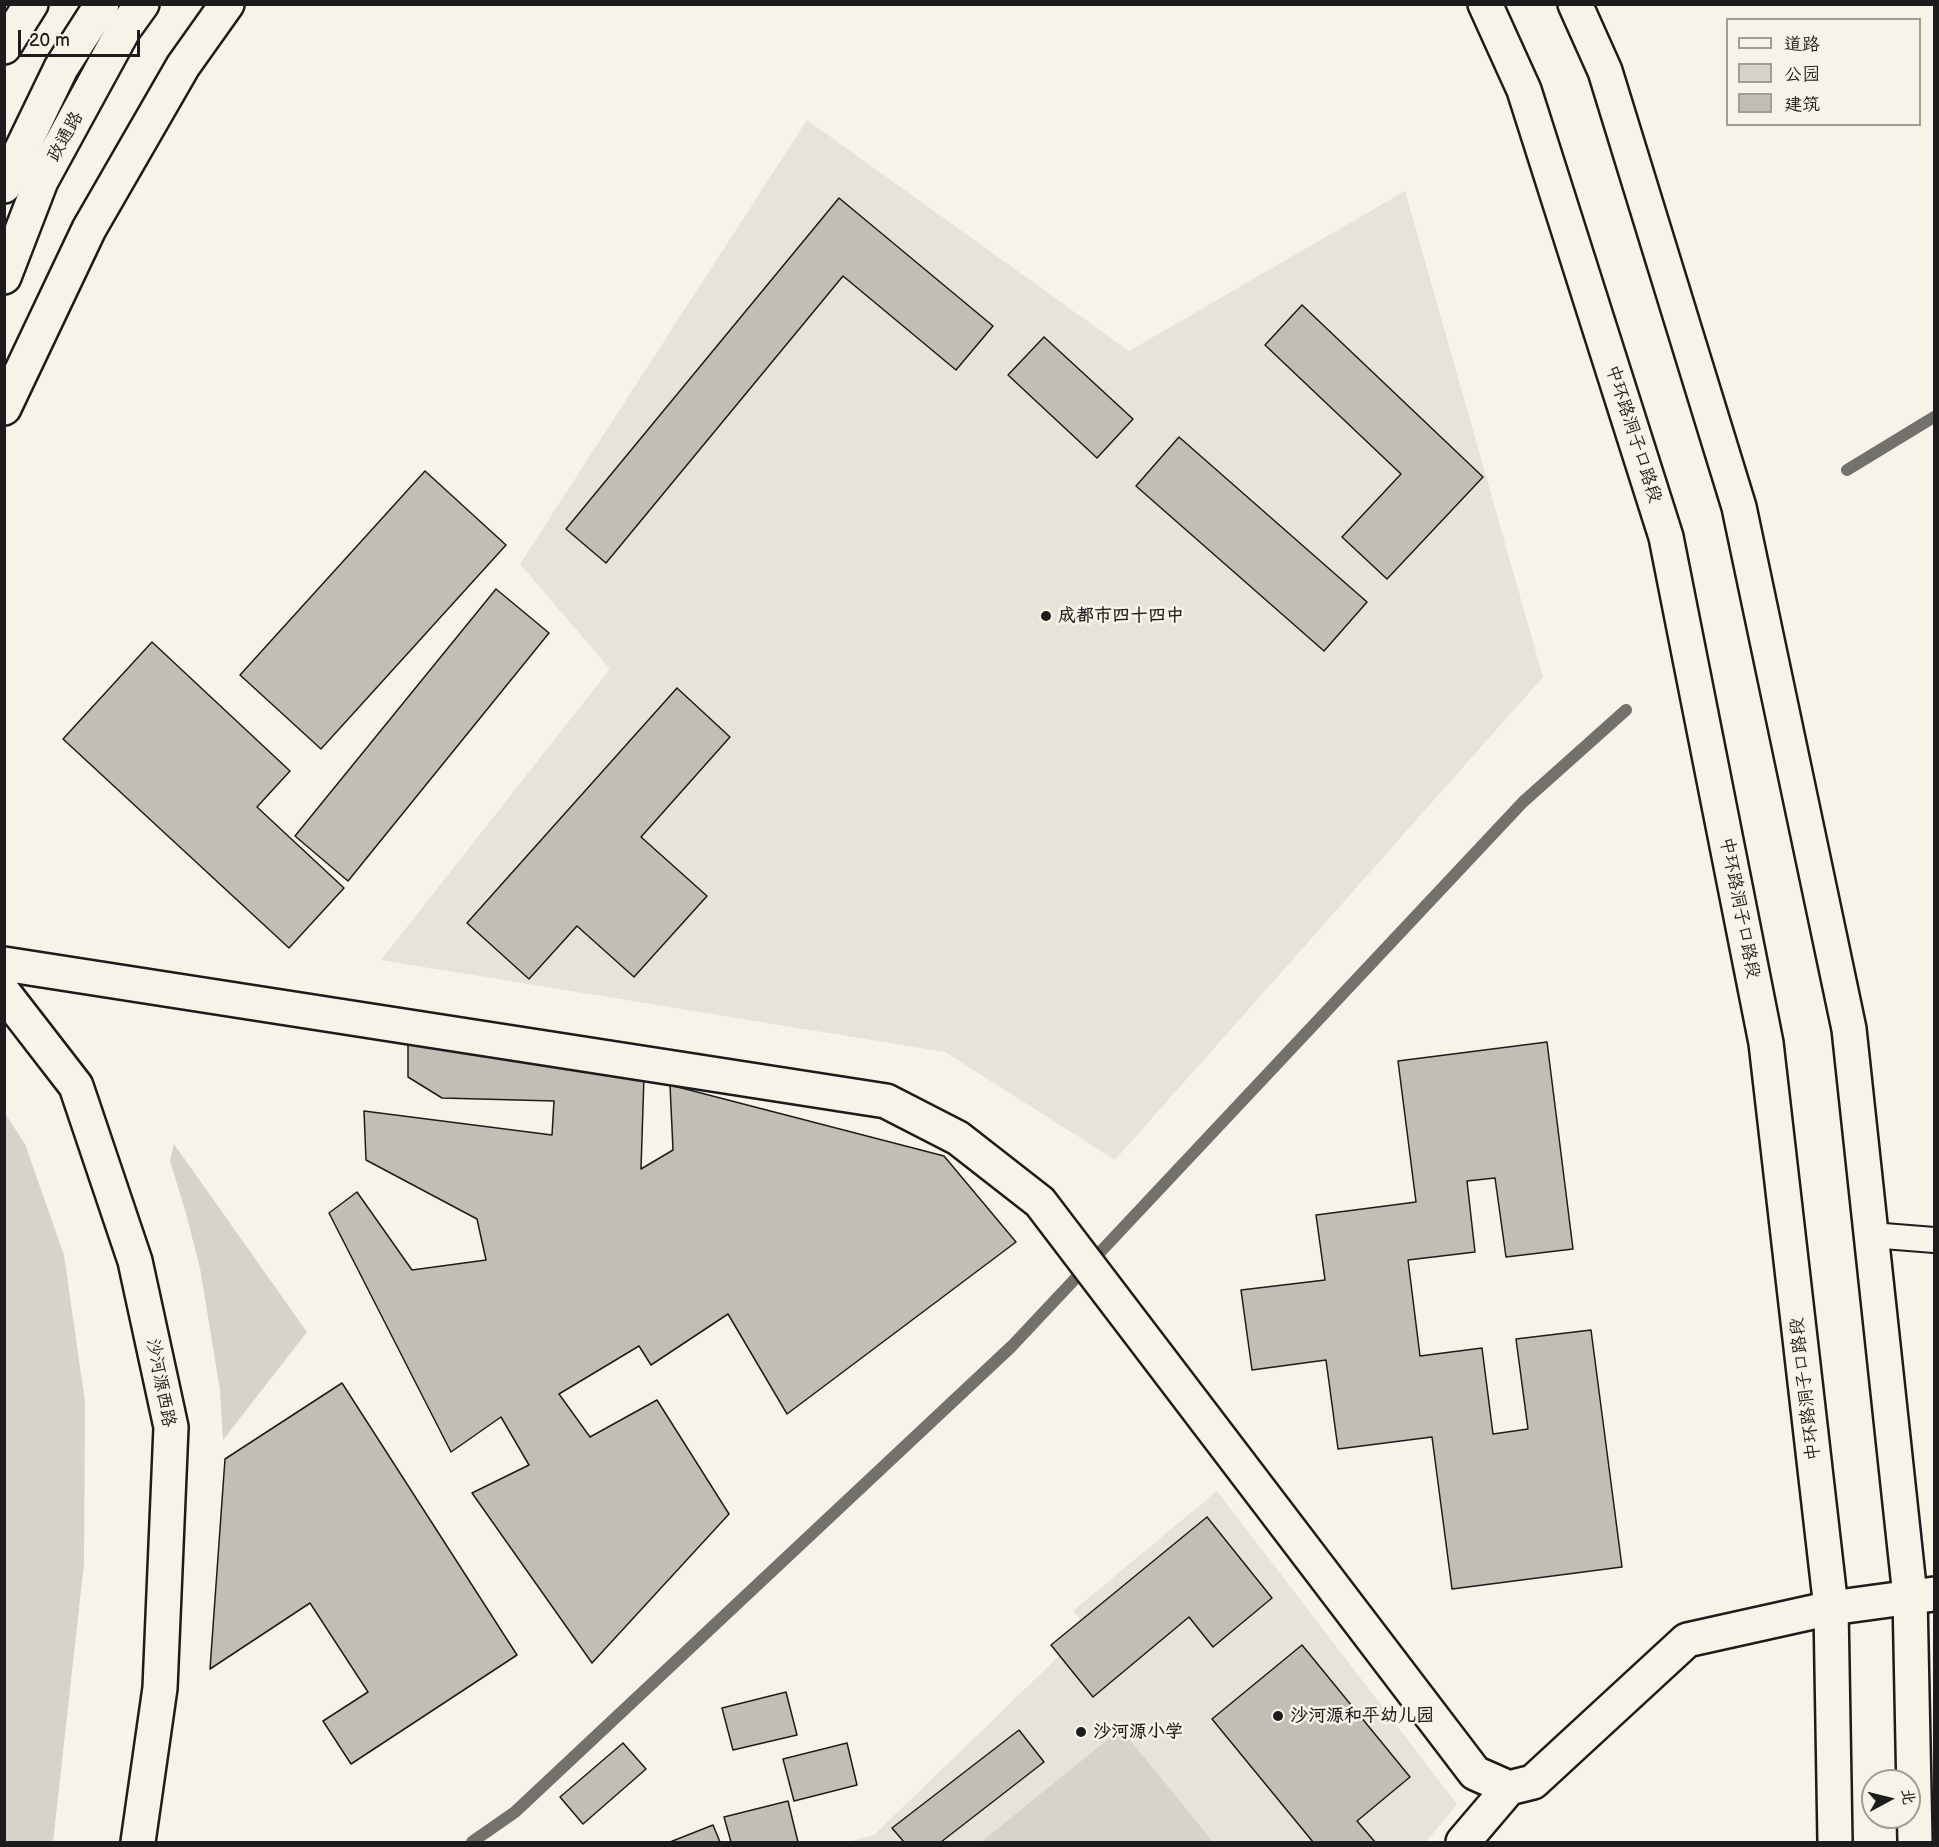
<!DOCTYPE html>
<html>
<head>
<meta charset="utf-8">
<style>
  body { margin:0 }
  #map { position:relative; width:1939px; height:1847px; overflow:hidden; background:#f7f3e8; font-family:"Balsamiq Sans","LXGW WenKai TC",sans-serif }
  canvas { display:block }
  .frame { position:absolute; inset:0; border:6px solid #1c1c1c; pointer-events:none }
  .legend { position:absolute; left:1726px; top:18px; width:195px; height:108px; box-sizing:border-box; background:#f7f3e8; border:2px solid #9f9d96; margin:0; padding:8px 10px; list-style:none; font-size:18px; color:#1c1c1c }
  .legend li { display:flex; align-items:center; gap:12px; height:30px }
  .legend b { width:30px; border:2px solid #9f9d96 }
  .north { position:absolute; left:1861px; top:1769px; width:60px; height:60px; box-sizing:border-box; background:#f7f3e8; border:2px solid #9f9d96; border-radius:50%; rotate:83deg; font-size:16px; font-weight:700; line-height:24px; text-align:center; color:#1c1c1c }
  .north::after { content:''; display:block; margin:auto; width:21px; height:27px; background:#1c1c1c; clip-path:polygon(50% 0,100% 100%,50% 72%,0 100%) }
  .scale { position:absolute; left:18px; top:30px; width:122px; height:27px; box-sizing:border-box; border:3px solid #1c1c1c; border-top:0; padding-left:8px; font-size:18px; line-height:21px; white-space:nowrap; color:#1c1c1c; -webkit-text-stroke:4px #f7f3e8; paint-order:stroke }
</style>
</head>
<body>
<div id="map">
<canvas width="1939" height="1847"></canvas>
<div class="frame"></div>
<ul class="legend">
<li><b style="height:8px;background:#f7f3e8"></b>道路</li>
<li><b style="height:16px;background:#d7d3cb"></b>公园</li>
<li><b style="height:16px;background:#c0beb5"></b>建筑</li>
</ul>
<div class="north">北</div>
<div class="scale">20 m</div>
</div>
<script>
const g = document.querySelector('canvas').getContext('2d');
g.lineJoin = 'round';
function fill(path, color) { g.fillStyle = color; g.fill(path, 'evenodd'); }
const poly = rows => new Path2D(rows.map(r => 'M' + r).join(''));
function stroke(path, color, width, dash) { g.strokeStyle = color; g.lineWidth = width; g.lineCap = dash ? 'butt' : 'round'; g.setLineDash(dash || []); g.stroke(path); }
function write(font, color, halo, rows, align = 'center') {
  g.font = font + ' "Balsamiq Sans","LXGW WenKai TC",sans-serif'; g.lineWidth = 5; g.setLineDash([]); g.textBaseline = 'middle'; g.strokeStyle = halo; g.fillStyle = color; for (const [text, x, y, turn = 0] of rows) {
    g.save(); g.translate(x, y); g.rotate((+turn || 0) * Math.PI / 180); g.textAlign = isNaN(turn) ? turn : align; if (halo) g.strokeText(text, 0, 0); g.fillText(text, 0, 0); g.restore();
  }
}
const built = poly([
  [807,120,1129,351,1405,191,1543,677,1115,1160,945,1052,381,960,610,669,520,564],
  [1217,1491,1457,1804,1426,1842,848,1842,874,1835,1088,1628,1073,1611]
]);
const green = poly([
  [4,1112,25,1144,64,1255,85,1402,84,1564,53,1842,5,1842],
  [174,1144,307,1332,223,1440,220,1390,200,1268,185,1210,170,1161],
  [1121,1729,1213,1842,981,1842]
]);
const stream = poly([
  [1847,470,1934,417],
  [472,1842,515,1812,1012,1346,1523,802,1626,710]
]);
const building = poly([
  [839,198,993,326,956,370,843,276,606,563,566,529,839,198],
  [1302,305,1483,477,1387,579,1342,537,1401,474,1265,345,1302,305],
  [1044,337,1133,419,1097,458,1008,375,1044,337],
  [1179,437,1367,602,1324,651,1136,486,1179,437],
  [425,471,506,545,321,749,240,675,425,471],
  [496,589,549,633,348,881,295,836,496,589],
  [152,642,290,771,257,807,344,888,289,948,63,739,152,642],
  [677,688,730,737,641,837,707,896,634,977,577,926,529,979,467,923,677,688],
  [1547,1042,1573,1249,1506,1257,1495,1178,1467,1181,1475,1252,1408,1260,1420,1356,1482,1348,1493,1434,1528,1429,1516,1339,1591,1330,1622,1567,1452,1589,1432,1437,1338,1449,1326,1360,1252,1370,1241,1290,1325,1280,1316,1215,1416,1202,1398,1061,1547,1042],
  [408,1043,644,1076,641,1169,673,1150,670,1085,944,1156,1016,1242,787,1414,728,1314,651,1365,639,1346,559,1394,590,1437,657,1400,729,1514,592,1663,472,1493,529,1465,501,1417,451,1452,329,1213,357,1192,412,1270,486,1260,477,1219,366,1160,364,1111,552,1135,554,1101,442,1098,408,1077,408,1043],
  [342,1383,517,1655,351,1764,323,1721,368,1692,310,1603,210,1669,225,1459,342,1383],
  [1207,1517,1272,1598,1213,1647,1189,1617,1093,1697,1051,1645,1207,1517],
  [1302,1645,1410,1777,1357,1821,1375,1842,1313,1842,1212,1719,1302,1645],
  [786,1692,797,1735,733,1750,722,1708,786,1692],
  [1019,1730,1044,1762,941,1842,904,1842,892,1828,1019,1730],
  [623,1743,646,1769,583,1824,560,1797,623,1743],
  [847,1743,857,1785,794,1801,783,1759,847,1743],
  [788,1801,798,1842,731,1842,724,1817,788,1801],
  [713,1825,720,1842,670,1842,713,1825]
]);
const service = poly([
  [1871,1235,1934,1240]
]);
const minor = poly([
  [4,964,886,1101,958,1138,1040,1202,1475,1773,1509,1788,1533,1782,1687,1640,1831,1608,1934,1594],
  [4,993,76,1086,135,1261,171,1427,160,1688,138,1842],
  [1463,1842,1509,1788]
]);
const secondary = poly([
  [4,277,41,181,124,29,142,4]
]);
const primary = poly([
  [1485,4,1524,90,1666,537,1766,1043,1831,1608,1835,1842],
  [1575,4,1605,71,1739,507,1849,1029,1910,1596,1915,1842]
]);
const trunk = poly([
  [4,47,31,4],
  [4,186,61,68,102,4],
  [4,408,89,229,183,66,227,4]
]);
const markers = [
  [1046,616,6,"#1c1c1c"],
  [1278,1716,6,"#1c1c1c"],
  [1081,1732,6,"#1c1c1c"]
];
const streetNames = [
  ["政通路",66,137,-61],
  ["中环路洞子口路段",1633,434,72],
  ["中环路洞子口路段",1739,908,79],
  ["沙河源西路",160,1383,79],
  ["中环路洞子口路段",1806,1389,-97]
];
const poiNames = [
  ["成都市四十四中",1058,616],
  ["沙河源和平幼儿园",1290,1716],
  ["沙河源小学",1093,1732]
];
fill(built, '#e6e3d9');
fill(green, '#d7d3cb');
stroke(stream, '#72716c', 12);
fill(building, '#c0beb5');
stroke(building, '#1c1c1c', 1.5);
stroke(service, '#1c1c1c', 28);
stroke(minor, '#1c1c1c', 38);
stroke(secondary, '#1c1c1c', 38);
stroke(primary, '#1c1c1c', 38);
stroke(trunk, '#1c1c1c', 38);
stroke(service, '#f7f3e8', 24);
stroke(minor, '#f7f3e8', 33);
stroke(secondary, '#f7f3e8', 33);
stroke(primary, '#f7f3e8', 33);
stroke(trunk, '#f7f3e8', 33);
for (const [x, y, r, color] of markers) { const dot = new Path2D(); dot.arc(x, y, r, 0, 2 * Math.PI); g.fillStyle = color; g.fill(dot); stroke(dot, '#f7f3e8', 2); }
write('18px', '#1c1c1c', '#f7f3e8', streetNames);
write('bold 18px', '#1c1c1c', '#f7f3e8', poiNames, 'left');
</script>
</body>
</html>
